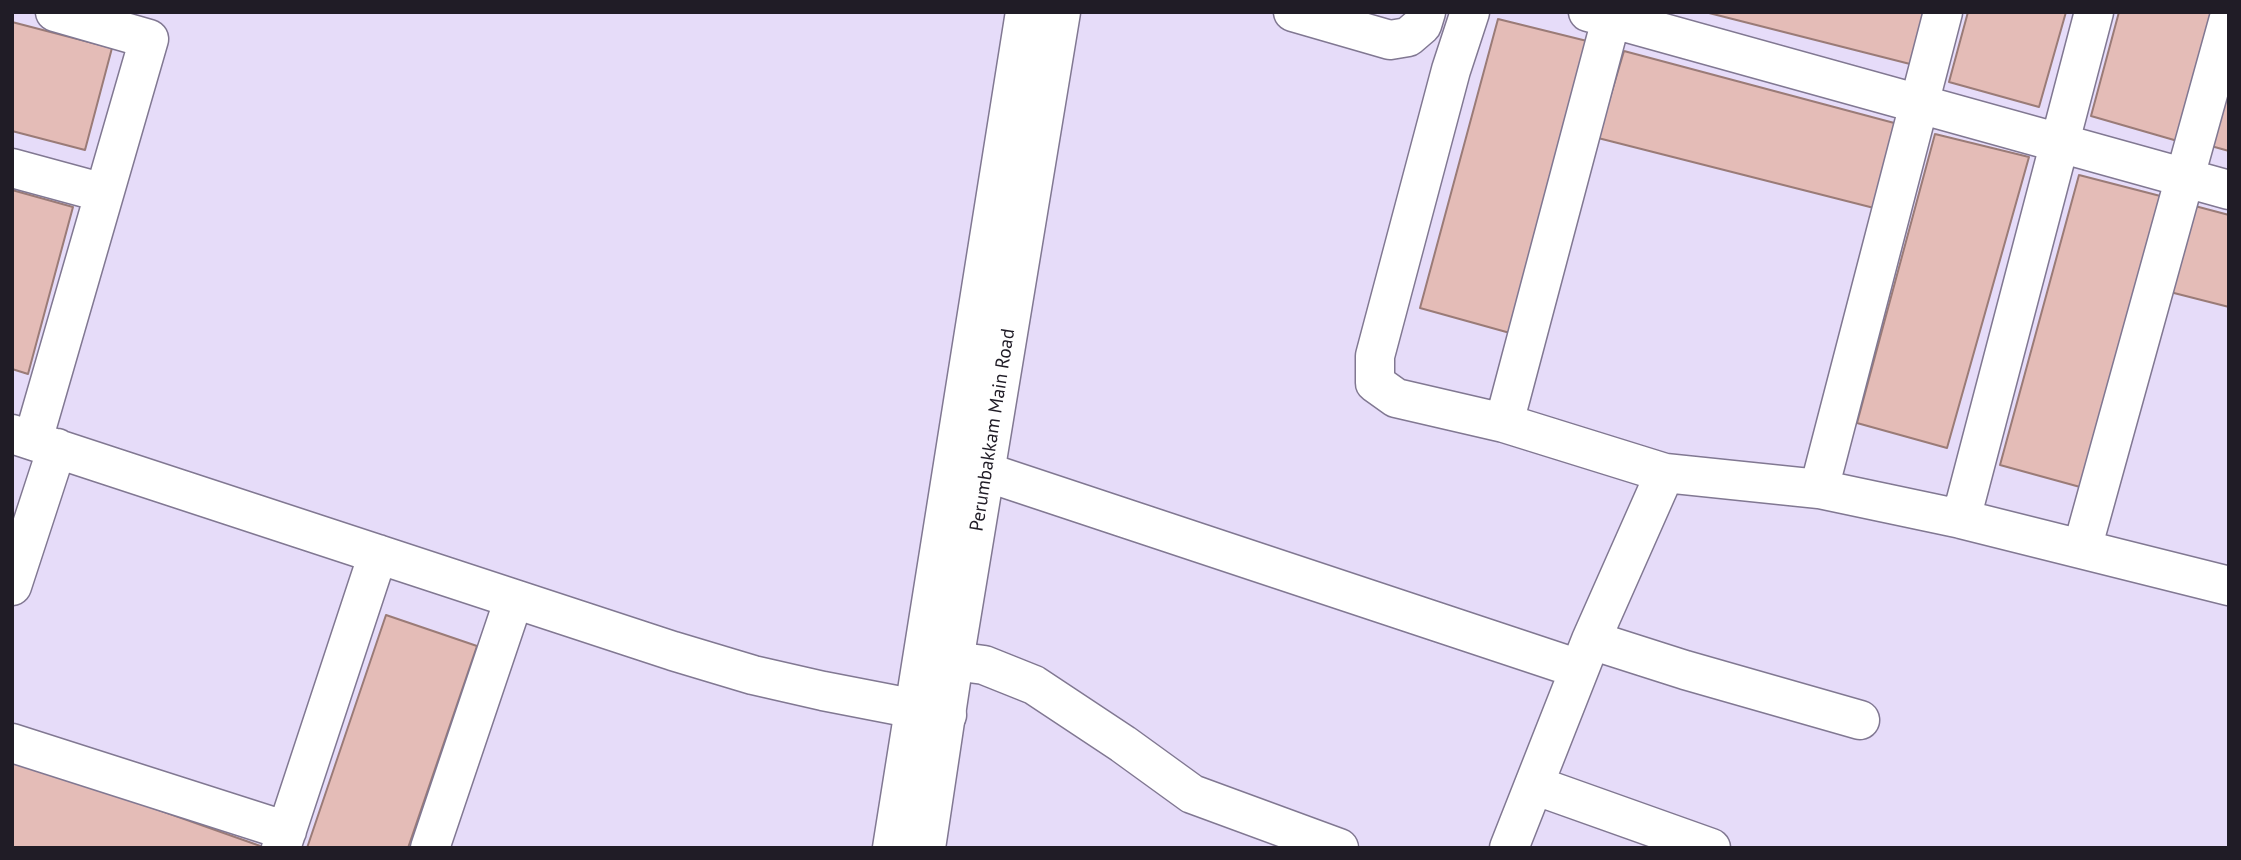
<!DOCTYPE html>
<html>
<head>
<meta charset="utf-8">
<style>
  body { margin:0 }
  #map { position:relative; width:2241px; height:860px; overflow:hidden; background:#e6dcf9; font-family:"PT Sans",sans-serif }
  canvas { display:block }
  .frame { position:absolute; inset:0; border:14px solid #201c26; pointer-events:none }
</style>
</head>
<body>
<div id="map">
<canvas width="2241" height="860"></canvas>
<div class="frame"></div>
</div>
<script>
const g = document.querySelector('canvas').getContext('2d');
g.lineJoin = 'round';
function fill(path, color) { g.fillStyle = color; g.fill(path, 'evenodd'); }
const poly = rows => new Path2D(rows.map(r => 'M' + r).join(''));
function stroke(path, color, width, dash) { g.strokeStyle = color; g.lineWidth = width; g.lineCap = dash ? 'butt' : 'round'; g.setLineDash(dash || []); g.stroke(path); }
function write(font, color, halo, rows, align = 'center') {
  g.font = font + ' "PT Sans",sans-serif'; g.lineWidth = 5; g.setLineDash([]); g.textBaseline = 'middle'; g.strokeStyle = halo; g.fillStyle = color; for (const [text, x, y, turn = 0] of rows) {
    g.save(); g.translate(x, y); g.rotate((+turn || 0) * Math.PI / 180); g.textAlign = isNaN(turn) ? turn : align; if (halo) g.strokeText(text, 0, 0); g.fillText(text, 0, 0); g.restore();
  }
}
const building = poly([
  [1705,12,1929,12,1914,65,1705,12],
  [1968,12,2066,12,2039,107,1949,82,1968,12],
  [2119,12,2217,12,2181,142,2091,116,2119,12],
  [1498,19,1591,42,1510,333,1420,308,1498,19],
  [12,22,112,48,85,150,12,131,12,22],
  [1624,51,1898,124,1874,208,1598,138,1624,51],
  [2229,85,2229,151,2211,146,2229,85],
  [1935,134,2029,157,1947,448,1857,423,1935,134],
  [2079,175,2172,199,2091,490,2000,465,2079,175],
  [12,190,73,207,28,374,12,369,12,190],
  [2195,206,2229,215,2229,307,2170,292,2195,206],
  [386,615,477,646,408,848,307,848,386,615],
  [12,758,266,848,12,848,12,758]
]);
const minor = poly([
  [1293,12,1390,40,1408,37,1422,25,1426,12],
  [1470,12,1451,70,1375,356,1375,383,1396,398,1504,423,1665,473,1819,489,1961,519,2229,586],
  [1588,12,2229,190],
  [12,168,104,193],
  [1504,423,1613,12],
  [12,434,673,651,753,675,823,691,947,715],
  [33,440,149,39,55,12],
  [986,472,1579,669],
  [1819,489,1943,12],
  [1961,519,2094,12],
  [2082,549,2229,18],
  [12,586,57,448],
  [1591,640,1685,670,1860,720],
  [954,661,984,665,1034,685,1123,744,1192,794,1339,848],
  [12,743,287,831],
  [1534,785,1711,848],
  [281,848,378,554],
  [430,848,514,599],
  [1509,848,1591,640,1665,473]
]);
const tertiary = poly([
  [892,848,1025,12],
  [926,848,954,661,1061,12]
]);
const streetNames = [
  ["Perumbakkam Main Road",993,430,-81]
];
fill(building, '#e4bcb7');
stroke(building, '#9a7b77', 2);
stroke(minor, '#817892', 41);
stroke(tertiary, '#817892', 41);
stroke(minor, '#fff', 38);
stroke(tertiary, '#fff', 38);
write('19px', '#201c26', '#fff', streetNames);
</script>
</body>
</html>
